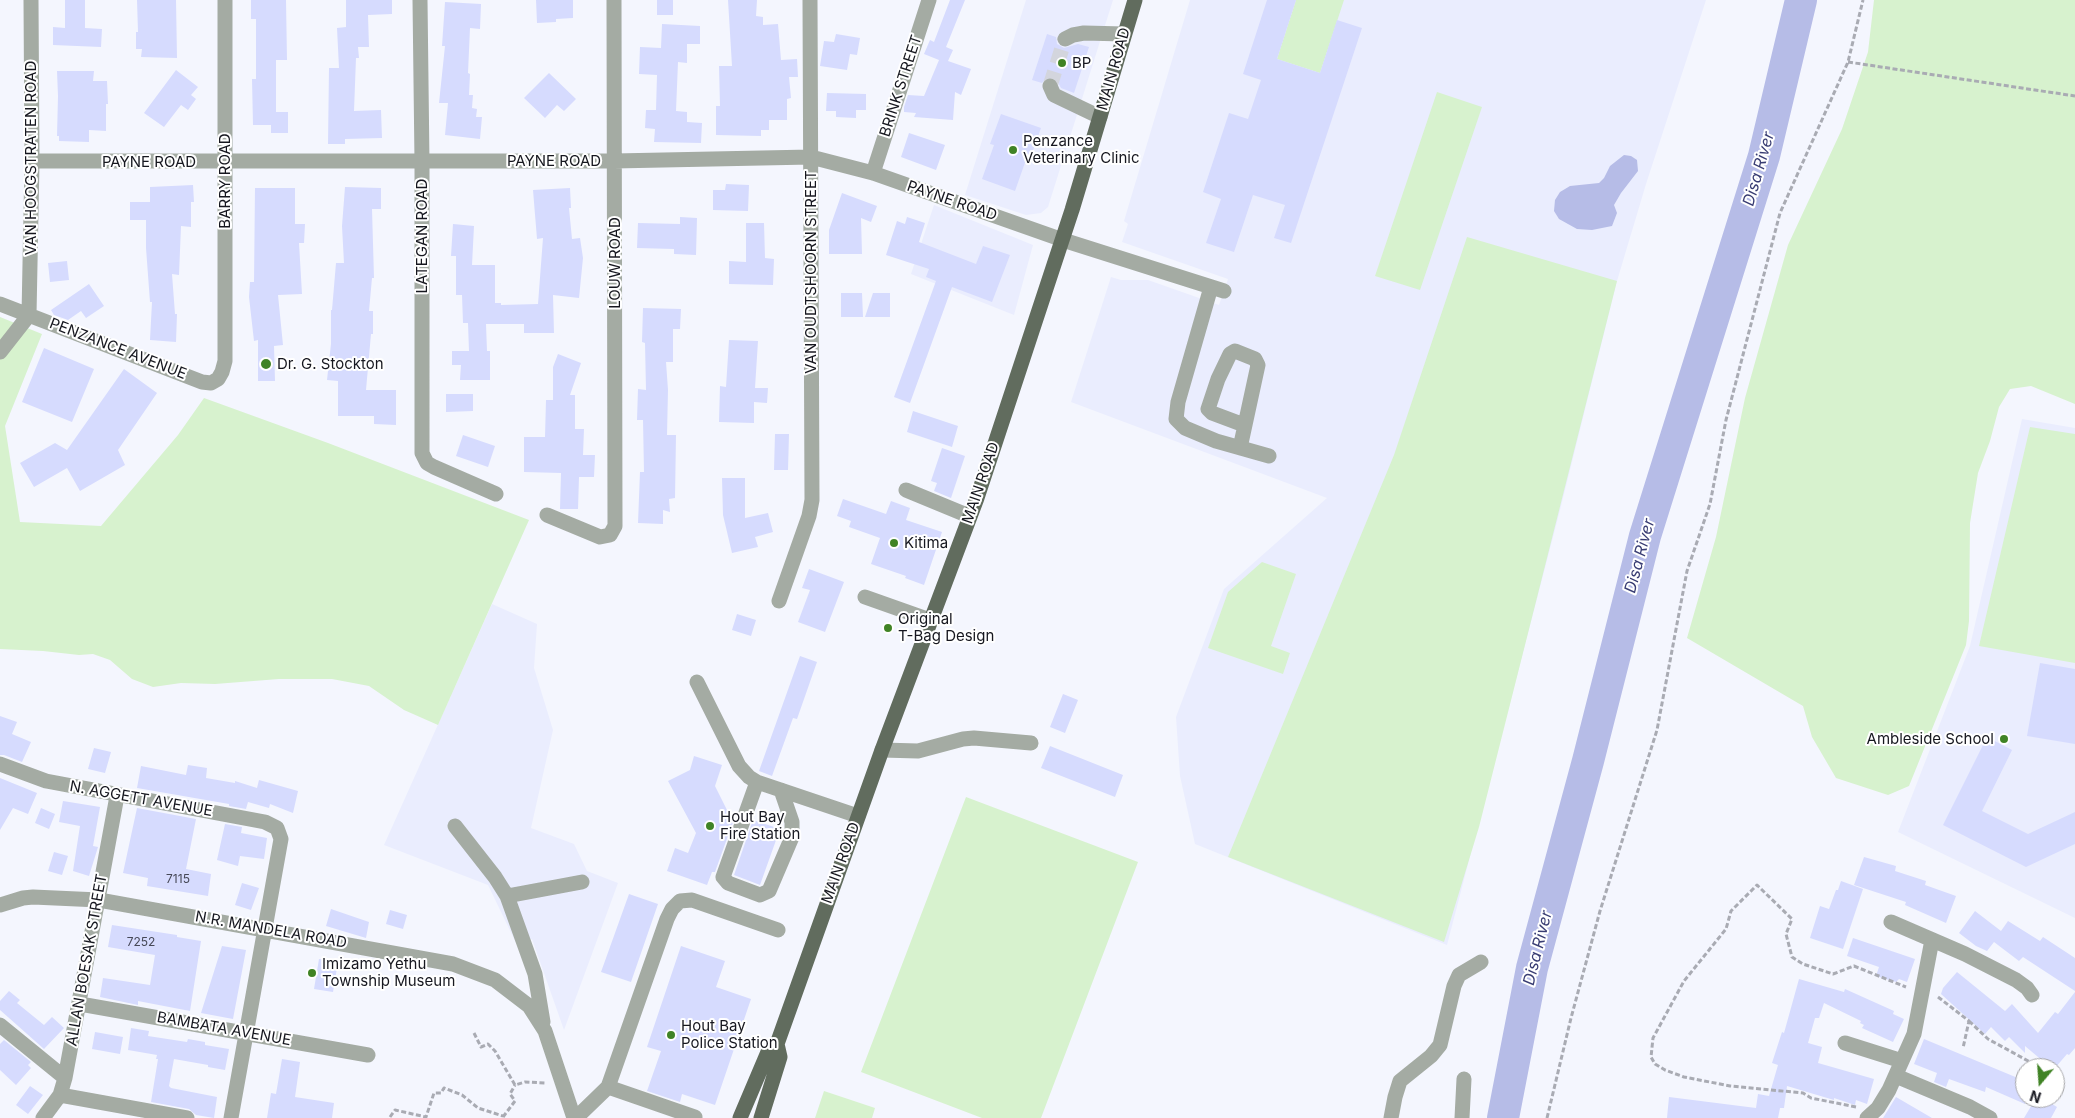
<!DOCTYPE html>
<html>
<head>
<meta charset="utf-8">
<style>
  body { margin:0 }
  #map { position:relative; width:2075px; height:1118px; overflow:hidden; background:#f4f6fe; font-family:Inter,sans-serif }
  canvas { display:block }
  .north { position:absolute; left:2015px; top:1058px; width:50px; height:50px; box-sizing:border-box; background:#fff; border:1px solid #a2a2a5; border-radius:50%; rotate:198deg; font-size:14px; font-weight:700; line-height:20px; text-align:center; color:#16171f }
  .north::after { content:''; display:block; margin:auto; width:18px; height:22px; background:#408325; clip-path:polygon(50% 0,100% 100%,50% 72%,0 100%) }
</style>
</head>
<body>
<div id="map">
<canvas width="2075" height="1118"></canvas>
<div class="north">N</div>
</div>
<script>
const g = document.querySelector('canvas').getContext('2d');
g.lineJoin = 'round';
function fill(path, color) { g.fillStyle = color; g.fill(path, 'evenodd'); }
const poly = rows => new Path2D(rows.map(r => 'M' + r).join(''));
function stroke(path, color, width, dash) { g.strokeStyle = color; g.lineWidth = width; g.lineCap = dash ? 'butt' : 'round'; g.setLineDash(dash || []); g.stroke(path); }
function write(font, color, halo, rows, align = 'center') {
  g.font = font + ' Inter,sans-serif'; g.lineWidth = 4; g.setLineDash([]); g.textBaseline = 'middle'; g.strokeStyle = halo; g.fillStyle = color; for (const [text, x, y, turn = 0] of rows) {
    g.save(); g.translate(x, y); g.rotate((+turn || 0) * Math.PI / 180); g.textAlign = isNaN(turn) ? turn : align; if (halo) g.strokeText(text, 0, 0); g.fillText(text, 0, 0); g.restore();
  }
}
const built = poly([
  [1026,0,1113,0,1048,207,1041,213,1026,215,965,195],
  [1190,0,1706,0,1646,184,1617,281,1560,510,1447,945,1195,844,1180,776,1176,717,1224,589,1327,498,1071,402,1111,277,1121,280,1148,280,1219,305,1228,279,1122,242,1128,224,1124,221],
  [934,205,1033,245,1014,315,911,274],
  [2022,419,2075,428,2075,918,1898,832,1970,646],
  [492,604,537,624,534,668,553,730,531,828,574,844,587,871,618,883,564,1030,532,939,516,943,488,885,384,845]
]);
const green = poly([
  [1296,0,1344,0,1320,73,1277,59],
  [1874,0,2075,0,2075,404,2031,386,2010,389,1999,407,1990,441,1978,473,1970,523,1969,621,1966,645,1909,786,1888,795,1836,778,1812,737,1803,706,1687,638,1716,537,1745,398,1788,245,1842,129,1868,52],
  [1437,92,1482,107,1420,290,1375,276],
  [1467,237,1617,281,1479,827,1444,942,1228,857,1394,455],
  [0,317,42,334,5,426,20,522,101,526,178,435,204,398,328,443,529,520,438,725,404,710,369,686,332,679,279,679,215,684,181,683,153,687,132,679,110,660,93,654,79,655,43,651,0,649],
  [2030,427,2075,434,2075,663,1979,646],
  [1262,562,1296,574,1271,646,1290,653,1283,674,1208,648,1228,592],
  [966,797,1138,862,1041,1118,982,1118,861,1072],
  [824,1091,875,1108,872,1118,815,1118]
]);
const water = poly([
  [1624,155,1631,156,1637,160,1638,171,1621,193,1614,205,1617,213,1612,226,1592,230,1577,229,1559,219,1554,211,1555,200,1560,192,1570,186,1599,183,1604,178,1610,166]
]);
const river = poly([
  [1503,1118,1532,968,1588,761,1645,536,1764,156,1801,0]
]);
const building = poly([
  [65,0,85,0,85,28,102,29,101,47,53,45,53,27,65,28],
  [137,0,176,0,177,58,141,57,142,49,136,49,136,32,138,32],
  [251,0,286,0,287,60,276,60,276,112,288,112,288,133,271,133,271,125,253,125,252,79,256,79,256,19,251,19],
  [346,0,392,0,392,14,368,15,369,47,358,47,359,58,356,58,354,111,381,110,382,138,345,139,345,144,328,144,329,68,339,68,337,28,346,27],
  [536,0,573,0,573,18,556,19,556,22,537,23],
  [657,0,673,0,673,15,657,15],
  [728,0,757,0,756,16,763,17,763,25,778,24,781,60,797,59,798,77,789,77,791,98,787,99,787,120,769,120,769,130,761,130,761,136,716,135,716,106,720,106,719,66,732,66],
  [950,0,965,0,946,47,953,50,948,61,971,69,961,95,955,92,953,120,914,117,916,113,904,112,904,107,908,95,924,96,939,60,924,54,930,40,934,42],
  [1267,0,1296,0,1277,59,1320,73,1337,20,1362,28,1291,243,1274,238,1285,205,1253,195,1234,252,1206,243,1221,199,1203,192,1229,113,1248,119,1261,80,1243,74],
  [445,2,481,4,480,29,470,28,468,73,470,74,469,95,473,95,472,108,477,109,476,117,482,117,480,139,445,135,448,103,439,103,445,46,442,46],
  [662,24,700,26,700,44,687,44,687,63,678,62,676,111,687,112,687,122,702,123,701,143,654,142,655,129,645,128,646,110,656,110,657,75,639,74,640,47,661,48],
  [836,34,860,38,857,55,850,54,847,70,820,66,824,41,834,42],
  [1047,34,1056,37,1057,44,1064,48,1078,44,1089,47,1074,93,1061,88,1056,79,1051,77,1046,78,1042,83,1032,80],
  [176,70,198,87,191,95,196,99,188,110,181,105,164,127,144,113],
  [57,71,94,71,93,81,107,81,108,104,106,104,106,131,89,130,89,142,59,141,59,136,57,136,58,96],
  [549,73,576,99,564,111,557,105,545,118,524,98],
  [827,93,866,94,866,110,856,110,856,118,836,117,836,111,826,111],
  [1001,114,1041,128,1031,156,1028,154,1015,191,982,179,994,145,990,144],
  [909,133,945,145,936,170,901,157],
  [726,184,749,185,748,211,713,210,713,190,725,190],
  [193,185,194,202,191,202,191,227,181,226,179,275,172,274,175,314,177,314,176,342,150,340,152,302,150,302,146,248,146,220,130,220,130,202,150,202,150,187],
  [345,187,381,188,381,209,372,209,374,278,372,278,369,311,373,311,373,334,371,334,366,390,396,390,396,425,374,424,374,416,338,416,338,381,327,380,331,344,331,310,332,310,336,263,344,263,342,226],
  [255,188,295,188,295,224,305,224,304,243,299,243,302,294,278,295,283,345,274,346,275,381,258,381,258,340,254,341,249,297,250,282,254,282],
  [570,188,571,208,569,208,572,239,580,238,583,258,579,298,553,295,554,333,524,333,524,324,486,324,487,351,490,351,490,380,460,380,461,365,452,365,452,351,469,351,468,323,463,323,462,295,456,295,456,256,451,256,453,224,474,226,472,265,495,265,495,303,501,303,501,305,538,304,543,238,537,239,533,190],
  [842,193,877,206,871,222,861,218,862,254,829,254,829,230],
  [680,217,697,218,696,255,674,254,674,249,637,248,638,223,680,224],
  [907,217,925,223,919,242,976,264,983,246,1010,255,992,302,952,287,910,403,894,397,936,281,926,277,929,269,886,255,897,221,905,224],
  [746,223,764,223,765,258,774,259,773,285,729,284,729,261,746,262],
  [67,261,69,280,50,282,48,263],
  [89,284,104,306,86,318,81,311,68,320,54,315,51,310],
  [841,293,862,293,863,317,841,317],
  [873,293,890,293,890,317,865,317],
  [643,308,681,309,680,329,673,329,673,362,666,362,668,390,667,435,676,435,675,498,669,499,670,512,663,510,663,524,638,523,640,472,644,472,643,420,637,420,638,389,646,390,645,343,642,342],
  [729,340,758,341,755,388,768,388,767,403,754,402,754,423,719,422,720,386,726,387],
  [44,348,94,369,72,422,22,402],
  [558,354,581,363,570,395,575,395,575,429,584,429,583,455,595,455,594,477,579,477,578,509,560,509,561,473,524,472,524,437,545,437,546,400,553,400,553,367],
  [124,369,157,393,118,450,125,465,80,491,67,468,34,487,20,463,55,443,67,450],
  [446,394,473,394,473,411,446,412],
  [913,411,958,426,952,447,907,432],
  [775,434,789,434,788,470,774,470],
  [463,435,495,446,488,467,456,456],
  [942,448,965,456,951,498,934,491,937,483,931,481],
  [722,478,745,478,745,518,768,513,773,532,755,537,758,547,732,553,723,515],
  [843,499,886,514,891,501,910,508,906,520,942,532,924,585,905,578,906,576,871,564,880,538,849,527,851,521,837,516],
  [809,569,844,582,825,632,798,622,810,590,802,588],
  [737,614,756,620,751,636,732,630],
  [800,656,817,662,797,719,793,718,772,776,759,771],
  [2040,663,2075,669,2075,744,2027,736],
  [1063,694,1078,700,1065,733,1050,727],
  [0,716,17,722,12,734,31,742,22,762,4,755,0,755],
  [1987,737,2012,750,1982,811,2028,834,2075,812,2075,844,2026,867,1943,825],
  [1050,746,1123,775,1115,797,1041,768],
  [94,748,111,752,105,773,88,769],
  [694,756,722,765,715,786,733,822,715,872,712,872,707,885,667,871,675,848,688,853,696,833,668,781,690,770],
  [188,765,207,768,206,778,235,783,235,781,257,788,259,780,298,791,293,813,270,804,269,808,248,802,246,809,229,806,229,804,137,788,141,766,186,775],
  [0,778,37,793,28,814,13,808,0,830],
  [63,801,100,807,93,846,98,847,89,876,73,871,80,826,59,822],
  [41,808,55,814,49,829,35,823],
  [137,808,196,819,186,869,211,874,208,896,147,886,148,878,123,873],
  [753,820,780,829,760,885,734,875],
  [225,824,242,827,241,833,267,838,264,859,240,856,238,866,217,860],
  [54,852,68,856,62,875,48,871],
  [1864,857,1896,866,1895,871,1926,881,1925,885,1956,896,1946,923,1905,905,1906,902,1854,885],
  [1841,881,1863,889,1843,949,1810,938,1820,906,1829,909,1836,890,1838,890],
  [242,883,259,888,251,910,235,905],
  [629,894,658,904,631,982,601,972],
  [331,909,369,922,366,938,326,926],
  [390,910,407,915,403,929,386,924],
  [1975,911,2001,931,2008,921,2040,941,2043,937,2075,958,2075,991,2023,957,2019,961,1994,942,1987,951,1976,946,1959,933],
  [112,925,177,935,177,937,201,941,190,1011,138,1001,138,1005,100,997,103,978,150,985,155,955,108,947],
  [1853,938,1915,959,1907,982,1899,979,1896,982,1876,976,1879,967,1847,956],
  [222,946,246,950,233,1019,201,1013],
  [681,946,725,961,716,987,751,999,715,1105,682,1094,680,1102,647,1091,661,1051,647,1047],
  [319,959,338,962,333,992,314,989],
  [1957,972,2005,1011,2012,1004,2038,1033,2055,1012,2058,1014,2075,992,2075,1048,2069,1055,2067,1054,2055,1068,2051,1068,2025,1046,2025,1053,2009,1037,2005,1041,1991,1027,1985,1034,1941,994,1943,988],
  [1799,979,1844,992,1845,989,1894,1011,1893,1014,1904,1019,1893,1042,1862,1028,1864,1025,1860,1023,1861,1021,1824,1003,1819,1018,1815,1018,1808,1043,1822,1047,1818,1063,1874,1079,1867,1104,1856,1100,1855,1105,1834,1098,1834,1100,1787,1086,1784,1108,1780,1108,1778,1118,1667,1118,1669,1097,1756,1108,1758,1094,1769,1096,1778,1065,1772,1063,1782,1032,1784,1033],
  [9,991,20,1000,17,1003,44,1025,52,1017,64,1028,44,1049,0,1010,0,1001],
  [131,1028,149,1031,148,1036,187,1042,188,1039,205,1042,205,1045,229,1049,225,1070,208,1067,208,1065,174,1059,169,1086,171,1088,217,1097,214,1118,196,1115,189,1109,151,1102,158,1059,156,1059,157,1055,128,1050],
  [95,1032,123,1037,120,1054,92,1049],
  [1924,1039,2025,1081,2025,1104,1986,1087,1985,1092,1949,1079,1946,1087,1934,1082,1937,1073,1914,1064],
  [4,1040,31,1062,28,1065,31,1068,16,1085,0,1070,0,1044],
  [282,1059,300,1062,295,1097,334,1103,332,1118,267,1118,271,1093,276,1094],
  [30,1086,43,1095,28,1114,16,1105],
  [1896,1097,1932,1118,1883,1118],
  [2036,1098,2042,1098,2057,1107,2051,1118,2024,1118]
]);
const minorTunnel = poly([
  [1050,86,1065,39]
]);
const path = poly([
  [1848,62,2075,96],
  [1938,997,1969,1021,1963,1048],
  [1969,1021,1988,1039,2041,1068],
  [474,1033,481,1047,488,1044,495,1051,515,1085,525,1082,546,1083],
  [1856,1107,1811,1098,1803,1093,1730,1086,1684,1077,1665,1070,1655,1064,1651,1057,1653,1038,1684,981,1726,929,1731,911,1757,885,1792,919,1786,934,1792,957,1803,964,1833,974,1854,966,1906,987],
  [390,1117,395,1110,426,1117,434,1093,441,1093,444,1088,462,1095,478,1108,503,1116],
  [503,1117,515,1101,510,1094,515,1085],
  [1547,1118,1571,1018,1600,911,1657,730,1687,571,1710,504,1726,420,1780,213,1848,62,1863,0]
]);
const minor = poly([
  [420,0,422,162,422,453,427,463,434,467,496,494],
  [1065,39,1073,35,1084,33,1124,34],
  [1050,86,1054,95,1100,117],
  [32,161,614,161,811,157,873,173,1063,240,1224,291],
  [873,173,929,0],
  [1211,287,1178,402,1176,419,1185,428,1216,441,1269,456],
  [0,304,202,382,211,383,218,379,222,372,225,361,225,0],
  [0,352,29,315,32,161,31,0],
  [1240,448,1258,365,1255,359,1235,351,1230,354,1218,379,1208,409,1212,413,1244,425],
  [906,490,969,516],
  [547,515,600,537,610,535,615,526,614,0],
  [865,597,930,620],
  [779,601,809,516,812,500,810,0],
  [697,682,739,766,749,777,757,782,858,816],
  [882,750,918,751,963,739,974,738,1031,743],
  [0,764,46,781,265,822,277,828,281,839,231,1118],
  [757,782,723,877,728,883,760,895,769,891,792,837,792,822,781,790],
  [455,826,495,877,507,896,535,974,543,1022],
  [507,896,582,882],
  [0,905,23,898,33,897,99,900,453,964,495,980,529,1006,545,1031,574,1118],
  [1891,922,1965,954,2016,980,2027,988,2032,995],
  [80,1004,368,1055],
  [0,1025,65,1078],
  [1845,1043,1902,1061],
  [1896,1076,1970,1107,1990,1118],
  [608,1087,667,919,672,909,680,901,692,900,778,930],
  [60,1095,187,1118],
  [43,1118,60,1095,65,1078,117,796],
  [576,1118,608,1087,695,1117],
  [1391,1118,1395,1097,1400,1081,1431,1056,1440,1045,1454,986,1459,975,1481,962],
  [1462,1118,1464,1079],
  [1867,1118,1878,1108,1889,1090,1914,1034,1932,940]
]);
const major = poly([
  [740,1118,768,1052,777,1044,882,750,977,498,1072,210,1135,0],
  [761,1118,780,1057,777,1044]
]);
const markers = [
  [1062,63,5,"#408325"],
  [1013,150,5,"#408325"],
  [266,364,6,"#408325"],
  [894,543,5,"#408325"],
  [888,628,5,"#408325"],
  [2004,739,5,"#408325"],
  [710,826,5,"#408325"],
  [312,973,5,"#408325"],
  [671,1035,5,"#408325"]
];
const numberNames = [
  ["7115",178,879],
  ["7252",141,942]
];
const poiNames = [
  ["BP",1072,63],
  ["Penzance",1023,141],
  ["Veterinary Clinic",1023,158],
  ["Dr. G. Stockton",277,364],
  ["Kitima",904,543],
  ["Original",898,619],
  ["T-Bag Design",898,636],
  ["Ambleside School",1994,739,"right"],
  ["Hout Bay",720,817],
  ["Fire Station",720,834],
  ["Imizamo Yethu",322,964],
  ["Township Museum",322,981],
  ["Hout Bay",681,1026],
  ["Police Station",681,1043]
];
const streetNames = [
  ["MAIN ROAD",1114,69,-74],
  ["BRINK STREET",901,86,-72],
  ["VAN HOOGSTRATEN ROAD",31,158,-90],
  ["PAYNE ROAD",554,161],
  ["PAYNE ROAD",149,162],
  ["BARRY ROAD",225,181,-90],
  ["PAYNE ROAD",952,201,19],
  ["LATEGAN ROAD",422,236,-90],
  ["LOUW ROAD",615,263,-90],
  ["VAN OUDTSHOORN STREET",811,272,-90],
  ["PENZANCE AVENUE",118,349,21],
  ["MAIN ROAD",981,483,-71],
  ["N. AGGETT AVENUE",141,799,10],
  ["MAIN ROAD",841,863,-70],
  ["N.R. MANDELA ROAD",271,930,10],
  ["ALLAN BOESAK STREET",87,960,-80],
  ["BAMBATA AVENUE",224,1029,10]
];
const waterNames = [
  ["Disa River",1759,169,-74],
  ["Disa River",1640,556,-75],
  ["Disa River",1538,948,-76]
];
fill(built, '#eaedfe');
fill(green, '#d7f2ce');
fill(water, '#b6bce7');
stroke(river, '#b6bce7', 32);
fill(building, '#d6dbfe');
stroke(minorTunnel, '#d3d5dd', 15, [15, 8]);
stroke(path, '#a9abb3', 3, [5, 2.5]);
stroke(minor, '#a4aba3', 15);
stroke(major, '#616c5e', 15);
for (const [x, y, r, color] of markers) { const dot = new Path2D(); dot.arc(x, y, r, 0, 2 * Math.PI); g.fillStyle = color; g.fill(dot); stroke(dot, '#fff', 2); }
write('12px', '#464857', null, numberNames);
write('15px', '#16171f', '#fff', poiNames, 'left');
write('15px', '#16171f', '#fff', streetNames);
write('italic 16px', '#393d73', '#fff', waterNames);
</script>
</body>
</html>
